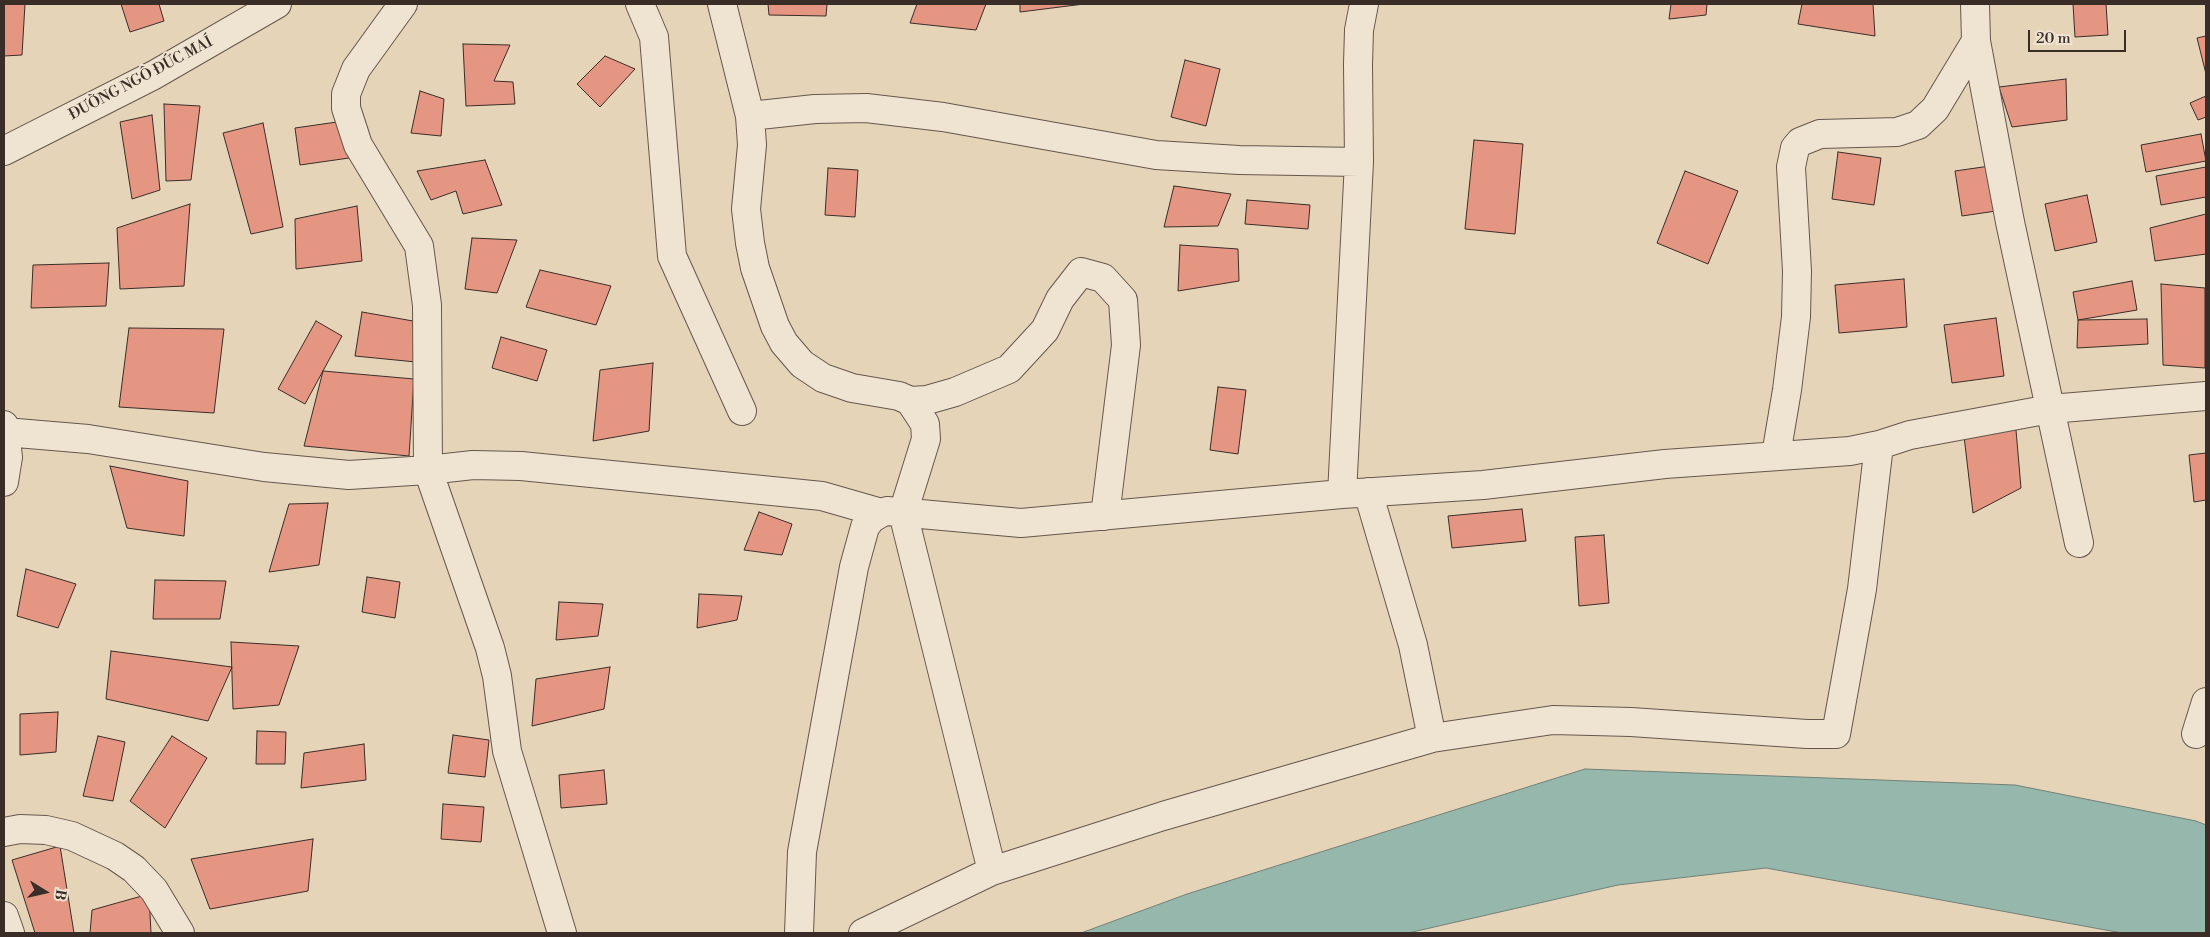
<!DOCTYPE html>
<html>
<head>
<meta charset="utf-8">
<style>
  body { margin:0 }
  #map { position:relative; width:2210px; height:937px; overflow:hidden; background:#e6d4b9; font-family:"Libre Bodoni",serif }
  canvas { display:block }
  .frame { position:absolute; inset:0; border:5px solid #3a2d27; pointer-events:none }
  .north { position:absolute; left:20px; top:867px; width:50px; height:50px; -webkit-text-stroke:4px #efe3d2; paint-order:stroke; rotate:100deg; font-size:14px; font-weight:700; line-height:20px; text-align:center; color:#3a2d27 }
  .north::after { content:''; display:block; margin:auto; width:18px; height:22px; background:#3a2d27; clip-path:polygon(50% 0,100% 100%,50% 72%,0 100%) }
  .scale { position:absolute; left:2028px; top:30px; width:98px; height:22px; box-sizing:border-box; border:2px solid #3a2d27; border-top:0; padding-left:6px; font-size:15px; line-height:18px; white-space:nowrap; color:#3a2d27; -webkit-text-stroke:4px #efe3d2; paint-order:stroke }
</style>
</head>
<body>
<div id="map">
<canvas width="2210" height="937"></canvas>
<div class="frame"></div>
<div class="north">B</div>
<div class="scale">20 m</div>
</div>
<script>
const g = document.querySelector('canvas').getContext('2d');
g.lineJoin = 'round';
function fill(path, color) { g.fillStyle = color; g.fill(path, 'evenodd'); }
const poly = rows => new Path2D(rows.map(r => 'M' + r).join(''));
function stroke(path, color, width, dash) { g.strokeStyle = color; g.lineWidth = width; g.lineCap = dash ? 'butt' : 'round'; g.setLineDash(dash || []); g.stroke(path); }
function write(font, color, halo, rows, align = 'center') {
  g.font = font + ' "Libre Bodoni",serif'; g.lineWidth = 4; g.setLineDash([]); g.textBaseline = 'middle'; g.strokeStyle = halo; g.fillStyle = color; for (const [text, x, y, turn = 0] of rows) {
    g.save(); g.translate(x, y); g.rotate((+turn || 0) * Math.PI / 180); g.textAlign = isNaN(turn) ? turn : align; if (halo) g.strokeText(text, 0, 0); g.fillText(text, 0, 0); g.restore();
  }
}
const water = poly([
  [1585,769,2015,785,2196,821,2206,825,2206,933,2122,933,1766,868,1618,885,1408,933,1081,933,1187,894,1585,769]
]);
const building = poly([
  [4,4,25,4,22,55,4,56,4,4],
  [121,4,159,4,164,21,130,32,121,4],
  [768,4,827,4,826,16,769,15,768,4],
  [917,4,986,4,976,30,910,23,917,4],
  [1020,4,1084,4,1020,12,1020,4],
  [1671,4,1707,4,1706,15,1669,19,1671,4],
  [1802,4,1873,4,1875,36,1798,24,1802,4],
  [2073,4,2106,4,2108,35,2075,37,2073,4],
  [2206,36,2206,74,2197,38,2206,36],
  [463,44,510,45,494,81,513,82,515,104,466,106,463,44],
  [605,56,635,69,600,107,577,84,605,56],
  [1185,60,1220,69,1206,126,1171,117,1185,60],
  [2066,79,2067,120,2012,127,1999,87,2066,79],
  [420,91,444,99,441,136,411,133,420,91],
  [2206,96,2206,117,2198,120,2190,103,2206,96],
  [164,104,200,106,191,180,166,181,164,104],
  [152,115,160,190,132,199,120,122,152,115],
  [344,121,349,158,300,165,295,128,344,121],
  [263,123,283,227,251,234,223,133,263,123],
  [2201,134,2206,161,2146,172,2141,145,2201,134],
  [1474,140,1523,144,1515,234,1465,229,1474,140],
  [1838,152,1881,158,1874,205,1832,199,1838,152],
  [485,160,502,205,463,214,456,191,431,200,417,171,485,160],
  [1990,166,1996,211,1962,216,1955,171,1990,166],
  [2206,167,2206,197,2161,205,2156,176,2206,167],
  [828,168,858,170,855,217,825,215,828,168],
  [1685,171,1738,191,1708,264,1657,243,1685,171],
  [1174,186,1231,194,1218,226,1164,227,1174,186],
  [2087,195,2097,242,2055,251,2045,204,2087,195],
  [1247,200,1310,205,1308,229,1245,224,1247,200],
  [190,204,184,286,120,289,117,228,190,204],
  [357,206,362,261,296,269,295,219,357,206],
  [2206,214,2206,254,2155,261,2150,228,2206,214],
  [472,238,517,240,497,293,465,289,472,238],
  [1180,245,1238,249,1239,281,1178,291,1180,245],
  [109,263,106,306,31,308,33,265,109,263],
  [540,270,611,286,596,325,526,307,540,270],
  [1904,279,1907,327,1839,333,1835,285,1904,279],
  [2132,281,2137,310,2078,320,2073,292,2132,281],
  [2161,284,2205,288,2205,368,2163,365,2161,284],
  [362,312,413,321,416,362,355,356,362,312],
  [1996,318,2004,376,1952,383,1944,325,1996,318],
  [2147,319,2148,344,2077,348,2078,320,2147,319],
  [316,321,342,336,305,404,278,389,316,321],
  [129,328,224,329,214,413,119,407,129,328],
  [501,337,547,350,537,381,492,368,501,337],
  [653,363,649,431,593,441,600,370,653,363],
  [323,371,414,379,409,456,304,446,323,371],
  [1218,387,1246,390,1238,454,1210,450,1218,387],
  [2016,430,2021,488,1973,513,1964,436,2016,430],
  [2206,453,2206,500,2194,502,2189,455,2206,453],
  [110,466,188,481,184,536,127,528,110,466],
  [328,503,319,565,269,572,289,504,328,503],
  [1522,509,1526,541,1452,548,1448,516,1522,509],
  [759,512,792,524,782,555,744,550,759,512],
  [1604,535,1609,603,1579,606,1575,537,1604,535],
  [26,569,76,584,58,628,17,616,26,569],
  [367,577,400,582,395,618,362,612,367,577],
  [155,580,226,581,220,619,153,619,155,580],
  [699,594,742,596,737,620,697,628,699,594],
  [559,602,603,604,598,636,556,640,559,602],
  [231,642,299,646,279,705,233,709,231,642],
  [111,651,232,667,208,721,106,699,111,651],
  [610,667,604,709,532,726,536,679,610,667],
  [58,712,56,752,20,755,20,714,58,712],
  [257,731,286,732,285,764,256,764,257,731],
  [453,735,489,740,485,777,448,773,453,735],
  [98,736,125,742,113,801,83,796,98,736],
  [172,736,207,758,165,828,130,801,172,736],
  [364,744,366,780,301,788,304,753,364,744],
  [604,770,607,804,561,808,559,775,604,770],
  [443,804,484,807,481,842,441,839,443,804],
  [313,839,308,891,210,909,191,859,313,839],
  [60,846,74,933,35,933,12,860,60,846],
  [149,894,151,933,90,933,92,910,149,894]
]);
const minor = poly([
  [403,4,356,69,346,94,346,108,358,145,419,246,427,305,428,470,490,648,497,676,507,751,562,933],
  [640,4,654,37,672,256,742,411],
  [722,4,750,116,752,145,746,209,750,243,755,268,775,326,784,343,802,364,823,378,852,388,899,396,910,401,925,424,926,439,903,513,992,871],
  [1975,4,1976,41,2010,222,2079,543],
  [750,116,815,109,866,108,943,117,1156,155,1239,160,1359,162],
  [4,151,154,75,277,4],
  [910,401,927,400,955,392,1009,369,1045,330,1060,299,1081,272,1103,278,1123,300,1126,345,1105,516],
  [4,425,8,457,4,482],
  [5,432,88,439,264,467,349,475,428,470,473,465,521,466,822,496,881,513],
  [1776,455,1787,390,1796,317,1797,271,1791,167,1795,148,1800,142,1820,134,1897,132,1918,125,1935,109,1976,41],
  [1368,492,1413,645,1432,738],
  [1342,494,1359,162,1358,64,1359,30,1364,4],
  [2196,734,2206,702],
  [4,832,20,829,46,830,72,836,115,856,134,869,154,890,180,933],
  [4,916,10,933],
  [799,933,802,852,854,567,865,527,871,519,881,513,887,511,1021,523,1342,494,1483,485,1665,464,1850,451,1879,445,1910,435,2050,409,2206,396],
  [863,933,992,871,1163,816,1432,738,1553,720,1631,722,1807,734,1836,734,1862,589,1879,445]
]);
const streetNames = [
  ["ĐƯỜNG NGÔ ĐỨC MAÍ",141,79,-28]
];
fill(water, '#96b8ac');
stroke(water, '#718077', 1);
fill(building, '#e49682');
stroke(building, '#3a2d27', 1);
stroke(minor, '#65574c', 30);
stroke(minor, '#efe3d2', 28);
write('15px', '#3a2d27', '#efe3d2', streetNames);
</script>
</body>
</html>
